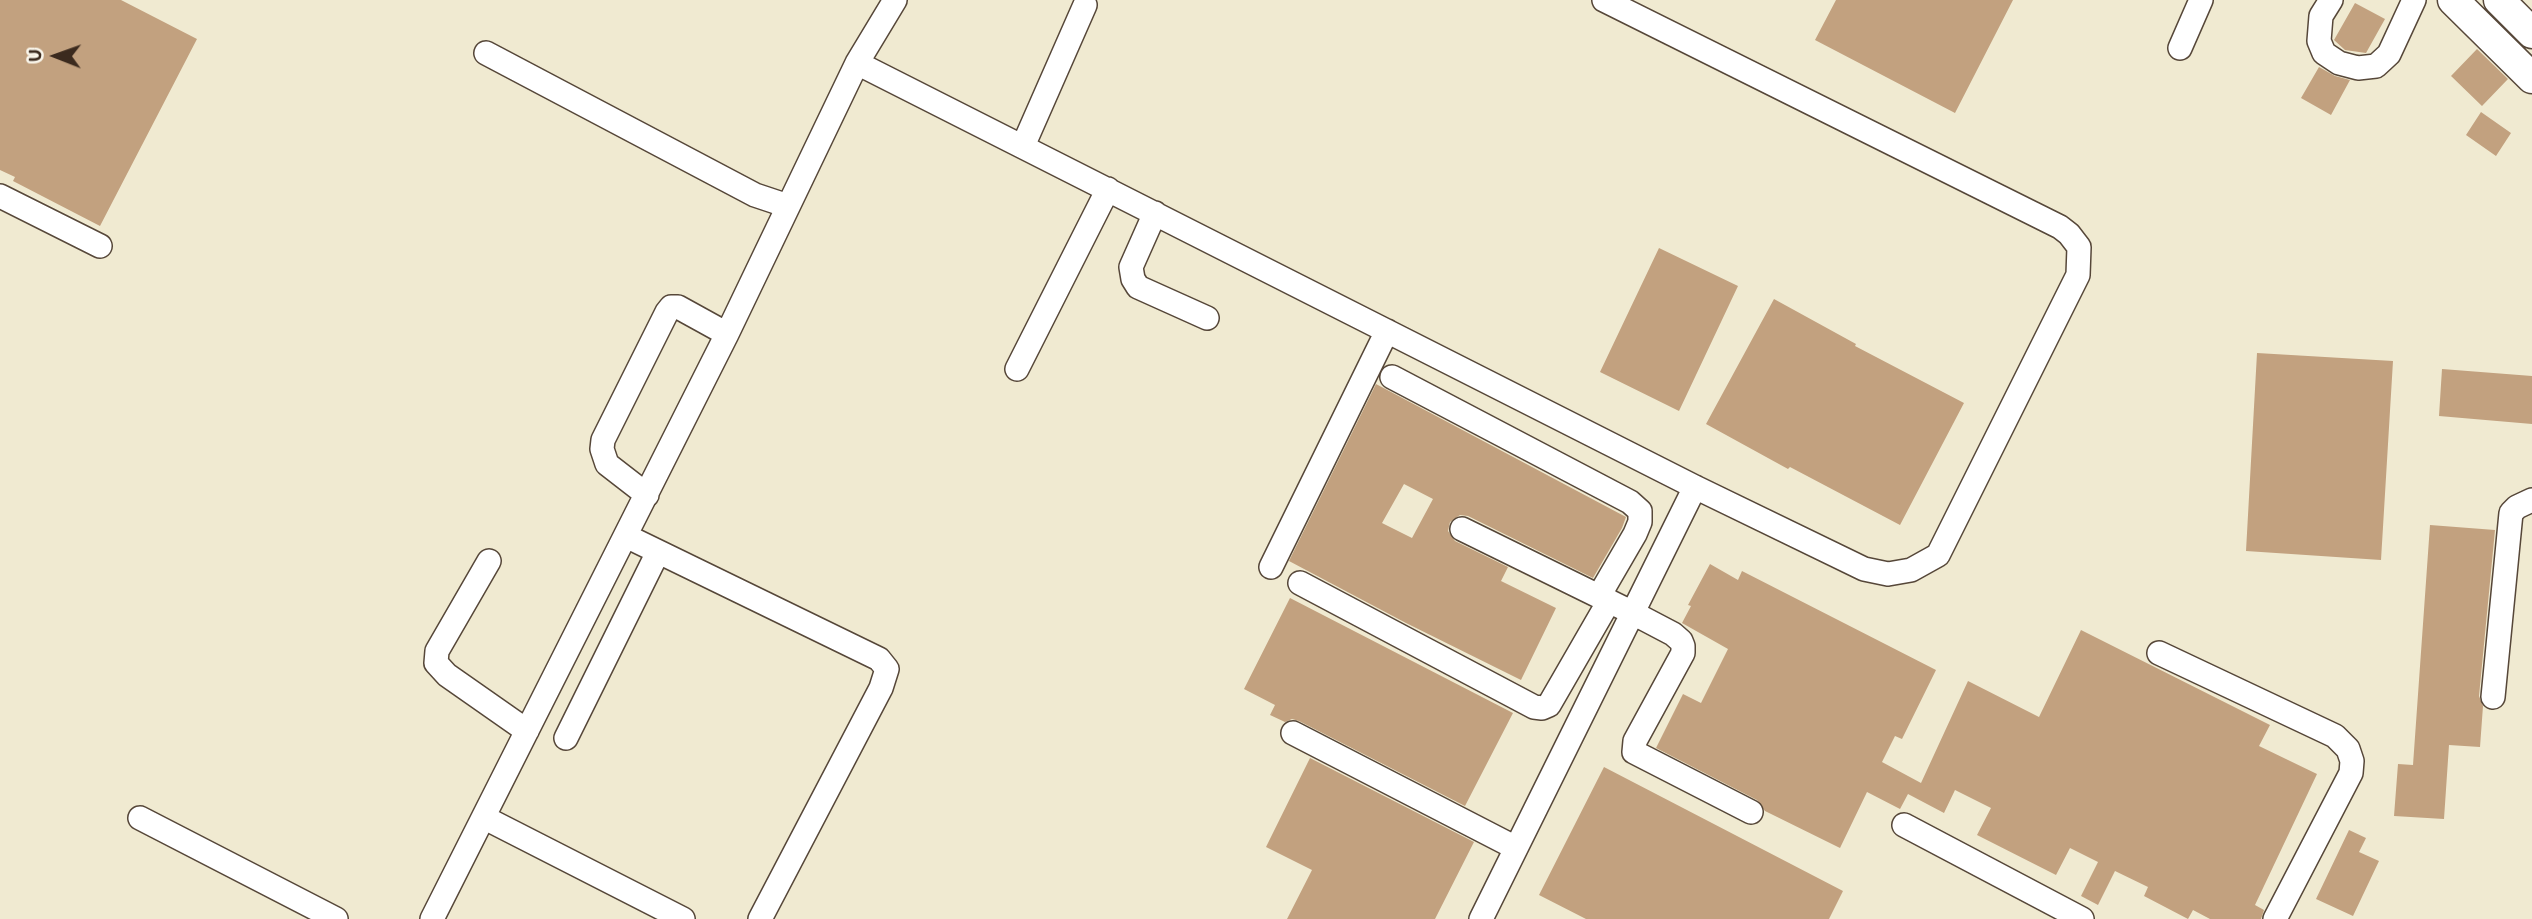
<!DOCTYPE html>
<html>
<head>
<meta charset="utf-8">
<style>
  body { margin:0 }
  #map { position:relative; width:2532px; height:919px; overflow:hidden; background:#f0ead1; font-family:Itim,sans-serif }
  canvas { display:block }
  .north { position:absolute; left:21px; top:21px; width:70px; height:70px; -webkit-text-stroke:5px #fbf7ec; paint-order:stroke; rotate:271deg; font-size:19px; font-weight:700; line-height:28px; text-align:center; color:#3b2a1e }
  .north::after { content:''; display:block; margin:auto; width:24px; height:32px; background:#3b2a1e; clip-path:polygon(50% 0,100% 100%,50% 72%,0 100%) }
</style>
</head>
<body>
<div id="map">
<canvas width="2532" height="919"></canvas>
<div class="north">U</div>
</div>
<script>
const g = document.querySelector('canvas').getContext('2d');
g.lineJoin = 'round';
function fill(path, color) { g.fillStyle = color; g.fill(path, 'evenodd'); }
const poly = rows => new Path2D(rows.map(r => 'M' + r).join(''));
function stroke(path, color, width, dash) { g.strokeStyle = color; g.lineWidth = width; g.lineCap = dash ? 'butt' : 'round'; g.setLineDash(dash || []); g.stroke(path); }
const building = poly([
  [0,0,121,0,197,39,100,226,13,181,15,177,0,170],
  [1836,0,2013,0,1955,113,1815,40],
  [2355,3,2385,19,2366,53,2345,50,2334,40],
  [2477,49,2508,79,2482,106,2451,76],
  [2319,67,2335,76,2350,80,2331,115,2301,98],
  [2481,112,2511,133,2496,156,2466,135],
  [1659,248,1738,286,1679,411,1600,372],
  [1774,299,1856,344,1855,346,1964,403,1900,525,1790,467,1788,469,1706,424],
  [2257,353,2393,361,2381,560,2246,551],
  [2442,369,2532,376,2532,424,2439,416],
  [1376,384,1626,517,1622,528,1593,578,1468,516,1460,515,1450,522,1448,531,1455,541,1508,567,1501,581,1556,608,1521,680,1406,623,1289,561],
  [1404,484,1433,499,1412,538,1382,523],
  [2430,525,2495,530,2479,696,2483,706,2480,747,2449,745,2444,819,2394,816,2398,764,2413,765],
  [1710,564,1738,580,1742,571,1936,670,1902,739,1895,736,1882,762,1921,783,1968,681,2039,717,2081,630,2270,725,2259,746,2317,774,2255,905,2264,910,2261,919,2210,919,2193,910,2188,919,2144,896,2148,887,2115,871,2098,905,2081,896,2098,862,2070,848,2056,875,1977,835,1991,808,1955,790,1944,813,1908,794,1900,809,1867,792,1840,848,1765,811,1757,800,1656,748,1683,694,1701,703,1728,649,1682,623,1691,606,1688,605],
  [1290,598,1513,713,1465,806,1299,721,1292,719,1285,722,1270,715,1275,705,1244,689],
  [1310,758,1474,842,1435,919,1287,919,1312,870,1266,847],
  [1604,767,1843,891,1829,919,1586,919,1539,895],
  [2349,830,2366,838,2359,852,2379,861,2353,916,2316,899]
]);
const minor = poly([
  [2331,0,2321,16,2319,41,2324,53,2339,63,2358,68,2376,66,2389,54,2414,0],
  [2180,48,2201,0],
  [486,53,755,195,788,206],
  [857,63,1695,487,1864,569,1888,574,1911,570,1938,555,2078,275,2079,247,2069,234,2060,227,1604,0],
  [1023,146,1085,5],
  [0,196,100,246],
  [1155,213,1131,267,1133,279,1138,287,1207,318],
  [1017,369,1108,189],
  [1392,377,1630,502,1640,511,1640,522,1635,534,1599,596],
  [647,495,607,464,602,449,603,440,667,312,671,307,678,307,727,334],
  [1462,529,1633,613,1673,634,1681,641,1683,646,1683,653,1635,741,1634,752,1751,812],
  [626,536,879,659,887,669,881,688,760,919],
  [489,561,437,651,436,663,447,675,527,731],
  [1271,567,1387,331],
  [1300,583,1534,707,1542,708,1549,705,1609,601],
  [2159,653,2335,736,2348,749,2352,761,2351,773,2275,919],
  [2493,697,2511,513,2517,507,2532,500],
  [1293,733,1516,848],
  [566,738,658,552],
  [140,818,336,919],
  [485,818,683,919],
  [1904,825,2082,919],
  [432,919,727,334,857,63,895,0],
  [1481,919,1695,487]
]);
const major = poly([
  [2453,0,2532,78],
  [2499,0,2532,33]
]);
fill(building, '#c2a17f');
stroke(minor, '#564739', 26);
stroke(major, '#564739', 33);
stroke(minor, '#fff', 23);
stroke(major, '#fff', 30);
</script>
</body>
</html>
